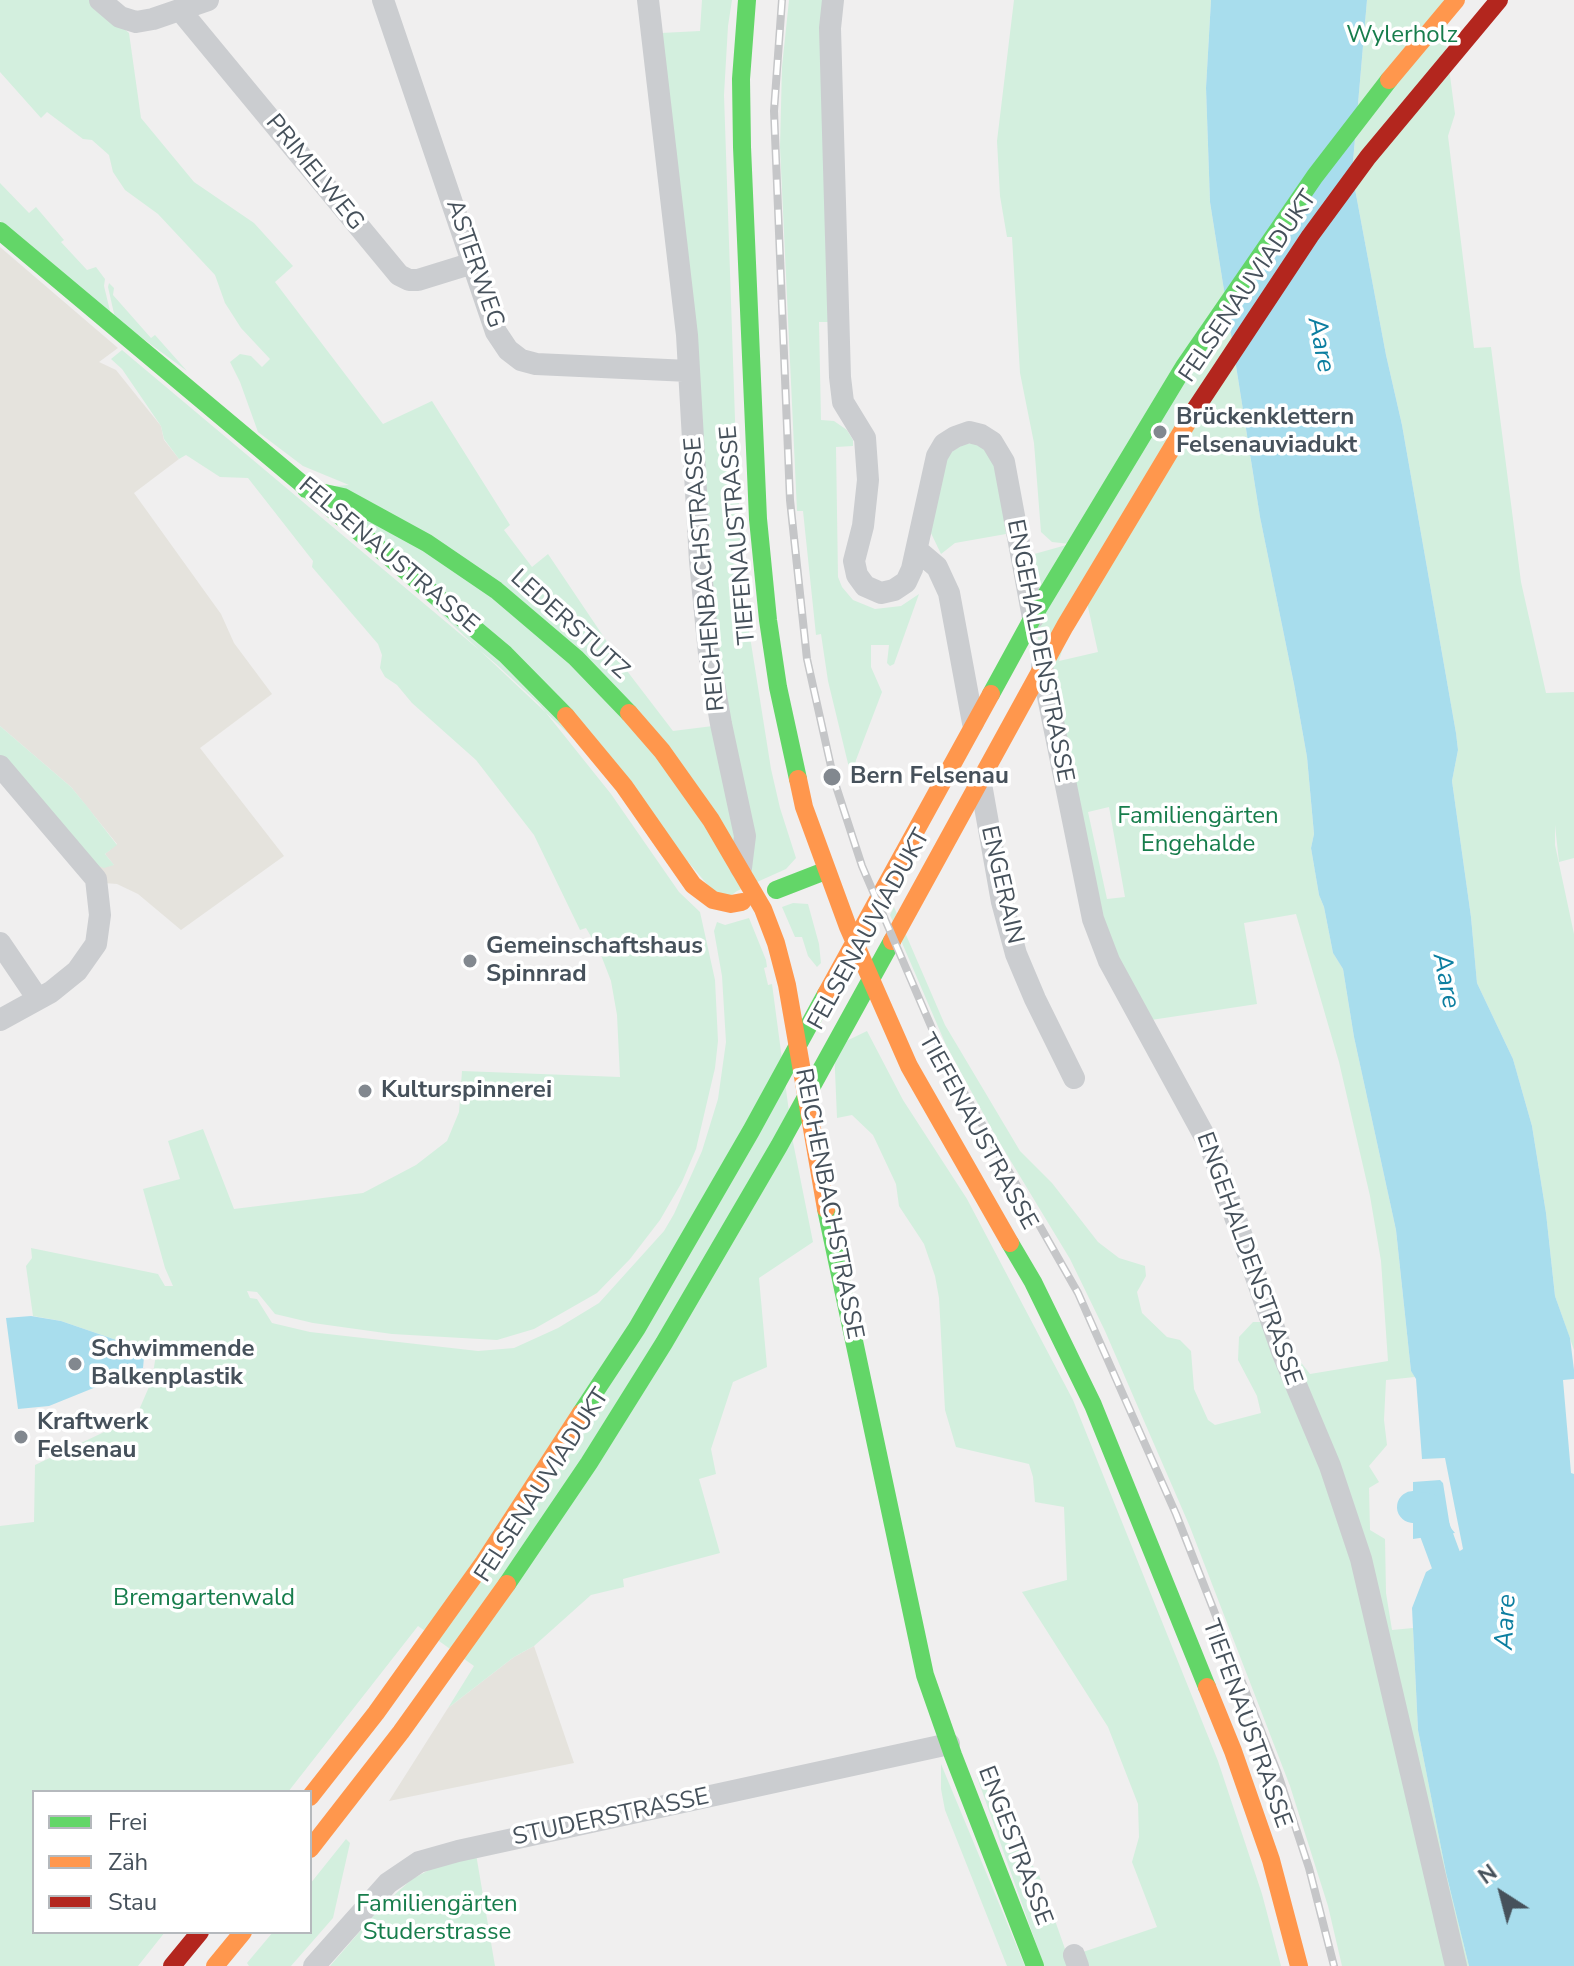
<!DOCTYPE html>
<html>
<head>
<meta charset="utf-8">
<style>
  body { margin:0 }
  #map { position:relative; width:1574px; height:1966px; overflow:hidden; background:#f0efef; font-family:"Nunito Sans",sans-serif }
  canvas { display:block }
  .legend { position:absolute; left:32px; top:1790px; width:280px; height:144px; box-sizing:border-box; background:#fff; border:2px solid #b5b9bd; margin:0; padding:10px 14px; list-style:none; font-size:24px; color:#46515b }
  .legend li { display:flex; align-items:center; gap:16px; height:40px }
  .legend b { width:40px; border:2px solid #b5b9bd }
  .north { position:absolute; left:1462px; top:1854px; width:80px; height:80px; -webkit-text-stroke:6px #fff; paint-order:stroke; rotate:324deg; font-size:22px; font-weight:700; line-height:32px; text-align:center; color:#46515b }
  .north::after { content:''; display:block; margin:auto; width:28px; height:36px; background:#46515b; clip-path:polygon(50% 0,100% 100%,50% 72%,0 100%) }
</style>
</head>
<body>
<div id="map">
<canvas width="1574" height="1966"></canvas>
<ul class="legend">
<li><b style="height:10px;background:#63d668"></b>Frei</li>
<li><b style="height:10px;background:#ff974d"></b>Zäh</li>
<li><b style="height:10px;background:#b3261e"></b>Stau</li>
</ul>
<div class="north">N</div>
</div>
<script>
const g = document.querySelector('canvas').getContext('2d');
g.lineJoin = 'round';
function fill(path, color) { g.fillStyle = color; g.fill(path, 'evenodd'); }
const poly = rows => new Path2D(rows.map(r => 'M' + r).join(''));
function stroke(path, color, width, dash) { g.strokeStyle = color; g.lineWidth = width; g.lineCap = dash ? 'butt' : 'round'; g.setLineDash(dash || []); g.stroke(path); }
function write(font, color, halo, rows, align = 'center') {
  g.font = font + ' "Nunito Sans",sans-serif'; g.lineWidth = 7; g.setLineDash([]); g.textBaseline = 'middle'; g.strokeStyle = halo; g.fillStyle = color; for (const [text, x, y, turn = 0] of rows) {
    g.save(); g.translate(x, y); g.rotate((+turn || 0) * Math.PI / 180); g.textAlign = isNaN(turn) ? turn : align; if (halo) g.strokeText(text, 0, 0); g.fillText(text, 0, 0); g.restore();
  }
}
const commercial = poly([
  [0,247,118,348,99,362,116,370,161,426,164,440,179,459,134,493,221,614,234,643,272,694,200,748,284,856,181,930,138,894,117,884,104,883,96,865,114,865,105,854,117,844,71,787,0,726],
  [534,1646,574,1763,389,1801,448,1708,514,1657]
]);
const green = poly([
  [0,0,91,0,129,33,141,118,194,182,254,223,293,266,275,282,383,424,432,401,510,525,504,530,532,567,548,554,624,667,673,731,729,724,721,671,661,33,700,31,702,0,732,0,728,26,724,95,736,449,744,599,771,769,780,808,796,858,786,869,737,891,722,902,624,786,307,488,349,485,303,466,258,432,240,382,230,362,240,354,251,356,262,367,270,359,241,328,225,303,215,275,158,214,125,190,113,172,109,155,92,140,83,139,47,112,41,118,0,72],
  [789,0,833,0,839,322,819,322,821,420,834,421,847,430,853,440,853,446,836,447,838,577,842,587,853,600,875,609,901,606,919,594,894,664,890,666,887,663,889,645,871,645,871,667,882,692,856,760,852,780,828,681,821,634,816,635,803,511,797,511,780,147,782,67],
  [1014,0,1211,0,1206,88,1210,202,1260,517,1294,684,1307,757,1314,834,1311,848,1319,895,1324,907,1333,953,1343,969,1354,1037,1396,1230,1411,1371,1415,1377,1386,1380,1384,1420,1387,1445,1369,1466,1379,1482,1369,1488,1370,1530,1385,1539,1386,1593,1392,1630,1413,1628,1418,1730,1446,1873,1469,1966,1342,1966,1328,1906,1290,1786,1190,1527,1105,1331,1070,1259,995,1135,946,1045,890,915,894,907,945,1025,1020,1151,1052,1183,1098,1242,1119,1258,1145,1266,1146,1276,1137,1292,1142,1313,1167,1337,1180,1340,1191,1351,1194,1389,1208,1420,1215,1425,1261,1413,1257,1396,1238,1360,1239,1337,1253,1322,1269,1322,1310,1374,1388,1361,1381,1261,1370,1196,1339,1062,1296,914,1244,923,1257,1004,1151,1020,1110,961,1020,558,1070,544,1052,542,1041,532,1034,443,1020,373,1012,237,1007,237,1000,196,997,141],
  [1082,580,1098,652,1059,661],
  [1109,807,1125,897,1107,899,1088,812],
  [1367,0,1446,0,1445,37,1455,114,1448,136,1474,348,1491,347,1521,582,1546,693,1574,692,1574,858,1559,862,1555,825,1555,845,1574,934,1574,1350,1555,1296,1546,1213,1532,1126,1513,1059,1477,983,1471,917,1452,781,1458,750,1456,733,1402,425,1386,355,1352,173],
  [0,183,29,213,36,207,64,240,61,242,87,270,96,267,105,279,104,286,111,315,0,221],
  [109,283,114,288,113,295,151,338,155,335,187,371,115,318,108,287],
  [122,350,496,664,539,704,611,794,679,892,700,912,715,980,718,1041,715,1068,696,1149,682,1182,660,1220,630,1259,597,1293,534,1329,497,1340,392,1334,313,1323,275,1314,257,1292,247,1291,250,1298,257,1299,272,1323,310,1332,478,1351,514,1348,558,1328,599,1303,664,1231,674,1214,702,1151,718,1099,726,1042,722,976,714,931,717,922,725,925,749,918,766,960,767,967,764,968,768,985,772,984,793,1142,813,1242,759,1278,767,1367,733,1382,711,1449,716,1474,699,1479,720,1553,623,1579,624,1587,591,1595,534,1646,514,1657,448,1708,474,1666,418,1626,288,1792,34,1792,34,1932,165,1932,138,1966,0,1966,0,1526,34,1522,35,1465,123,1423,132,1426,152,1380,157,1348,128,1344,61,1321,33,1316,26,1266,32,1258,31,1248,158,1274,165,1286,173,1286,165,1268,143,1189,180,1179,168,1141,203,1129,234,1209,363,1193,416,1165,447,1141,459,1112,462,1071,620,1077,617,1015,611,981,599,950,586,928,580,930,534,835,476,760,412,703,397,685,385,677,380,668,382,655,378,644,312,567,313,561,248,478,220,477,186,455,179,459,164,439,161,426,122,369,111,359],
  [973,443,985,449,998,469,1006,534,955,543,941,554,930,531,940,467,950,453,964,444],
  [0,726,71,787,86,805,117,845,105,854,114,865,104,868,96,865,0,755],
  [793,903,808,904,819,944,821,963,817,967,808,956,802,937,795,937,782,907],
  [867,1031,903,1100,967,1199,1073,1400,1218,1761,1262,1894,1281,1966,1085,1966,1080,1953,1157,1927,1132,1862,1139,1837,1138,1804,1108,1727,1022,1592,1067,1580,1064,1507,1035,1502,1033,1477,1029,1464,956,1447,945,1410,939,1298,935,1276,924,1244,899,1206,896,1184,873,1135,852,1115,837,1118,834,1047],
  [941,1764,1025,1966,1007,1966,945,1810,941,1789],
  [980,1776,1013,1843,1038,1872,1071,1966,1044,1966,977,1777],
  [346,1839,350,1843,333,1918,291,1966,249,1966,247,1963,273,1932,310,1932,310,1884],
  [476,1854,495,1966,330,1966,381,1907,412,1879,431,1869]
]);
const water = poly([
  [1211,0,1367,0,1352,173,1386,355,1402,425,1456,733,1458,750,1452,781,1471,917,1477,983,1513,1059,1532,1126,1546,1213,1555,1296,1570,1338,1574,1370,1574,1379,1563,1380,1571,1473,1574,1474,1574,1966,1469,1966,1446,1873,1418,1730,1412,1608,1426,1572,1463,1549,1445,1458,1422,1459,1416,1379,1411,1371,1396,1230,1354,1037,1343,969,1333,953,1324,907,1319,895,1311,848,1314,834,1307,757,1294,684,1260,517,1210,202,1206,88],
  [31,1316,61,1321,128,1344,145,1346,143,1368,49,1406,18,1409,6,1318],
  [1440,1480,1443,1483,1450,1527,1455,1533,1413,1539,1413,1482]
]);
const river = poly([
  [1413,1507,1427,1509,1447,1563,1465,1598]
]);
const street = poly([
  [100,0,120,17,136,22,153,19,208,0],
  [383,0,496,332,508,350,521,360,536,364,689,371],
  [648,0,687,335,700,561,709,654,721,724,745,836,741,868],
  [833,0,830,28,840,377,843,402,865,438,868,480,863,526,854,561,857,575,865,586,881,593,894,590,906,582,912,569,937,456,944,444,955,437,969,432,981,435,992,442,1004,462,1033,618],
  [180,10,399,275,409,280,418,280,473,263],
  [917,550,937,567,949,593,973,723],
  [1042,667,1093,919,1109,961,1211,1148,1283,1354,1330,1466,1361,1559,1456,1966],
  [0,766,96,879,100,915,96,944,77,971,51,992,0,1020],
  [981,784,1002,902,1016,954,1035,999,1074,1078],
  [0,943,38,999],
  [1074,1955,1078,1966],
  [314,1966,388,1883,419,1862,458,1851,949,1744]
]);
const fast = poly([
  [747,0,741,79,742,147,758,519,768,620,778,687,798,779],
  [0,231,505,654,566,716],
  [306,489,343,497,427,543,496,590,576,658,629,713],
  [991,694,1037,610,1185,365,1315,176,1389,80],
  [776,890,825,871],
  [826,1209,925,1675,953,1755,1035,1966],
  [1010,1243,1033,1282,1093,1405,1207,1687],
  [581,1413,637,1328,751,1131,826,994],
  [507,1584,589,1463,664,1343,779,1146,892,941]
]);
const slow = poly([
  [1389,80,1456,0],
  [629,713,662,751,711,820,763,909,776,943,787,985,826,1209],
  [566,716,624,786,693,885,713,900,731,904,742,902],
  [798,779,804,807,848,927,909,1066,1010,1243],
  [892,941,1065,626,1196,408],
  [826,994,991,694],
  [1207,1687,1233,1751,1271,1860,1299,1966],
  [310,1797,376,1713,484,1562,581,1413],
  [310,1849,401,1732,507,1584],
  [215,1966,243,1932]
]);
const jam = poly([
  [1196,408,1310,236,1368,157,1499,0],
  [172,1966,200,1932]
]);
const rail = poly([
  [782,0,774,111,790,500,807,659,834,780,862,866,946,1061,1078,1293,1176,1514,1278,1774,1309,1868,1334,1966]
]);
const markers = [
  [1160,432,8,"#82888f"],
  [832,777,10,"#82888f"],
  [470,961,8,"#82888f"],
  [365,1091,8,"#82888f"],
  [75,1364,8,"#82888f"],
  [21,1437,8,"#82888f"]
];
const parkNames = [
  ["Wylerholz",1402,36],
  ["Familiengärten",1198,817],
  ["Engehalde",1198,845],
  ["Bremgartenwald",204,1599],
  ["Familiengärten",437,1905],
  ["Studerstrasse",437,1933]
];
const streetNames = [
  ["PRIMELWEG",314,173,51],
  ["ASTERWEG",474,264,71],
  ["FELSENAUVIADUKT",1249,287,-56],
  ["TIEFENAUSTRASSE",739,535,-95],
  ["FELSENAUSTRASSE",388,556,40],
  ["REICHENBACHSTRASSE",706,574,-95],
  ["LEDERSTUTZ",569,625,42],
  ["ENGEHALDENSTRASSE",1039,651,79],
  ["ENGERAIN",1001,885,77],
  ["FELSENAUVIADUKT",870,930,-61],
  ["TIEFENAUSTRASSE",977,1132,61],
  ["REICHENBACHSTRASSE",828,1204,79],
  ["ENGEHALDENSTRASSE",1248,1259,70],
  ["FELSENAUVIADUKT",543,1486,-57],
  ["TIEFENAUSTRASSE",1246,1724,70],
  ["STUDERSTRASSE",611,1818,-12],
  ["ENGESTRASSE",1014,1846,69]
];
const poiNames = [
  ["Brückenklettern",1176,418],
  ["Felsenauviadukt",1176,446],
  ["Bern Felsenau",850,777],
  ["Gemeinschaftshaus",486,947],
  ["Spinnrad",486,975],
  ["Kulturspinnerei",381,1091],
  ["Schwimmende",91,1350],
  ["Balkenplastik",91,1378],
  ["Kraftwerk",37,1423],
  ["Felsenau",37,1451]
];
const waterNames = [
  ["Aare",1320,345,79],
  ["Aare",1445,981,79],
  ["Aare",1507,1622,-87]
];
fill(commercial, '#e5e3dd');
fill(green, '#d3efde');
fill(water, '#a8dded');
stroke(river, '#a8dded', 32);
stroke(street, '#cbcdd0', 22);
stroke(fast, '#63d668', 18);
stroke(slow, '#ff974d', 18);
stroke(jam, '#b3261e', 18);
stroke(rail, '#c5c6c8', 8);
stroke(rail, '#fff', 5, [15]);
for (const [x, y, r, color] of markers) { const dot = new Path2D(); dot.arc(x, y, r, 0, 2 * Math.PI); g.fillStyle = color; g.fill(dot); stroke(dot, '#fff', 3); }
write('24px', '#177d4c', '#fff', parkNames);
write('24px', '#46515b', '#fff', streetNames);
write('bold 24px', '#46515b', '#fff', poiNames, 'left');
write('italic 26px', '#0c7ea0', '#fff', waterNames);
</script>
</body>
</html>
